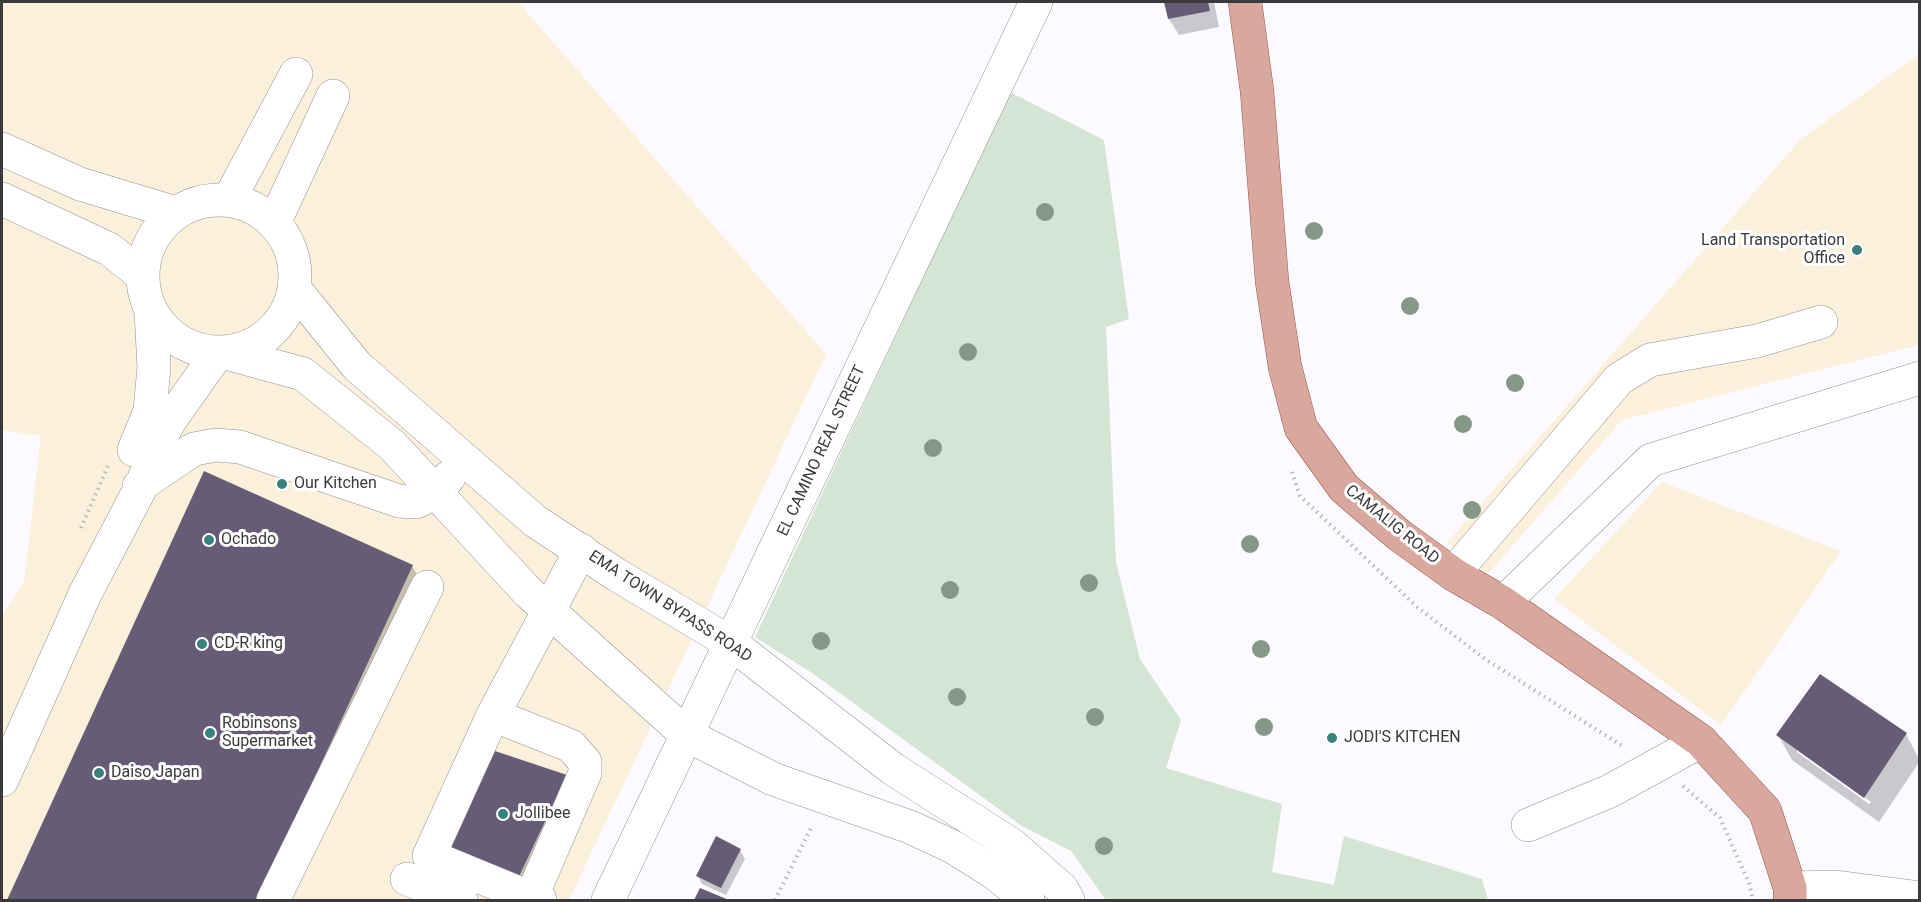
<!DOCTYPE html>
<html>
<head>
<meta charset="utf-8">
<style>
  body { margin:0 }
  #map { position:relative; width:1921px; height:902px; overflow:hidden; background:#fcfaff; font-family:Roboto,sans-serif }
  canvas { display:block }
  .frame { position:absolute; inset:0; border:3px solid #3a393b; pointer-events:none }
</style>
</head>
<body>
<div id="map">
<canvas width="1921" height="902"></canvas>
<div class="frame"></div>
</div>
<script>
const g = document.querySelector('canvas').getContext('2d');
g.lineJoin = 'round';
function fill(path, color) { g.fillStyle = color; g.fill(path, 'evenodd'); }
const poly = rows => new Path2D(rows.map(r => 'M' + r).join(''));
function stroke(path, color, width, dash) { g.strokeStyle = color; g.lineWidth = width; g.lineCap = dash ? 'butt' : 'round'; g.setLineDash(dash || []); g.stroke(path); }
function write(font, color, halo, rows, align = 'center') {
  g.font = font + ' Roboto,sans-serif'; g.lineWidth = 6; g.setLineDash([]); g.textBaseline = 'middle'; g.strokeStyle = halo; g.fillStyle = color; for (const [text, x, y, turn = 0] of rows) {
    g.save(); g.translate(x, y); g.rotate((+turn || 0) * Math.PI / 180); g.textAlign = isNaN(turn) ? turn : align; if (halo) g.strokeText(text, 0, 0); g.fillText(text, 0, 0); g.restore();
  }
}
const commercial = poly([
  [2,2,518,2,826,354,569,900,2,900,2,616,24,581,41,436,2,430],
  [1919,54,1919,345,1622,420,1488,574,1447,543,1800,140],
  [1662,482,1841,551,1721,725,1554,599]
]);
const green = poly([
  [1010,92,1104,140,1129,319,1106,327,1116,562,1140,659,1181,720,1166,768,1282,804,1272,872,1334,885,1344,836,1482,879,1488,900,1106,900,1071,851,1022,826,815,675,755,637]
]);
const shadow = poly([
  [1166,2,1214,2,1219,27,1179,35,1169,19],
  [205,473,412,566,427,591,283,900,9,900],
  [1906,734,1920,761,1879,822,1792,760,1778,735],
  [1797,748,1871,802,1869,804,1797,752],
  [566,777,534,900,439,853],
  [740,850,745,859,726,895,702,884,698,875]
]);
const building = poly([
  [1164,2,1208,2,1210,11,1168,19],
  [204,471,413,565,258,900,7,900],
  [1820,674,1907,733,1864,798,1776,735],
  [489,749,567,775,514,887,437,854],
  [716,836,741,849,721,888,696,876],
  [700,888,729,900,694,900]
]);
const path = poly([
  [1292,472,1300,496,1417,607,1485,659,1624,747],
  [81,528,108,466],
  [1683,786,1720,818,1749,883,1753,900],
  [775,900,812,826]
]);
const minor = poly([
  [2,149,80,184,176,213],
  [2,199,109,249,142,275],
  '143 276a76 76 0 1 1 152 0a76 76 0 1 1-152 0Z',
  [229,200,296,74],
  [274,223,333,96],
  [294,288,357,366,535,521,617,575,731,643,893,769,1012,845,1062,889,1068,900],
  [230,354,303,374,392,445,528,592,687,735,773,779,910,827,953,847,993,872,1028,900],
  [134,450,150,411,154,367,151,312],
  [139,486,194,449,216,445,240,447,399,501,416,502,436,492,449,477],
  [1453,574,1619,379,1650,360,1757,341,1821,322],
  [1503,603,1651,460,1920,378],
  [493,715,429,856,531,898],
  [2,780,85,594,141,487,157,444,171,419,217,354],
  [1528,825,1610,791,1701,741],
  [407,879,461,900],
  [1790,888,1836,887,1920,898],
  [273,900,427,587],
  [540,900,531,898,585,773,585,762,571,746,493,715,581,550],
  [608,900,1036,2]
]);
const major = poly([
  [1245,2,1257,91,1272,281,1285,367,1301,428,1344,488,1399,535,1453,574,1503,603,1701,741,1765,811,1790,888,1790,900]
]);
const trees = [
  [1045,212],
  [1314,231],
  [1410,306],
  [968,352],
  [1515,383],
  [1463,424],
  [933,448],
  [1472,510],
  [1250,544],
  [1089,583],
  [950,590],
  [821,641],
  [1261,649],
  [957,697],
  [1095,717],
  [1264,727],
  [1104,846]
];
const markers = [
  [1857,250,6,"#39817d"],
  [282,484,6,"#39817d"],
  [209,540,6,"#39817d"],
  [202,644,6,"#39817d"],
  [210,733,6,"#39817d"],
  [1332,738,6,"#39817d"],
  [99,773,6,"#39817d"],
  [503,814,6,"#39817d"]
];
const poiNames = [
  ["Land Transportation",1845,241,"right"],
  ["Office",1845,259,"right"],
  ["Our Kitchen",294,484],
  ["Ochado",221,540],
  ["CD-R king",214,644],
  ["Robinsons",222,724],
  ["Supermarket",222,742],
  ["JODI'S KITCHEN",1344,738],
  ["Daiso Japan",111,773],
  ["Jollibee",515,814]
];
const streetNames = [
  ["EL CAMINO REAL STREET",822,451,-65],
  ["CAMALIG ROAD",1392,525,39],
  ["EMA TOWN BYPASS ROAD",670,607,33]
];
fill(commercial, '#fbf0db');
fill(green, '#d4e5d4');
fill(shadow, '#0003');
fill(building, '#665c75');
stroke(minor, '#929195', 34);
stroke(major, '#905b50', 34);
stroke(path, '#b7b5b9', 4, [1.5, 4.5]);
stroke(minor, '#fff', 33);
stroke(major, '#d8a79d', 33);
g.fillStyle = '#859888';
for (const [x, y] of trees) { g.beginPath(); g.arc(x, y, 9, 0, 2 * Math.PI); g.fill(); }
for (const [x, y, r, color] of markers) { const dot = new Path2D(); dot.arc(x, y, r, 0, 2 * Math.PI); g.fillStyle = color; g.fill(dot); stroke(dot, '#fff', 2); }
write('16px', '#3a393b', '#fff', poiNames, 'left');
write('16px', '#3a393b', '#fff', streetNames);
</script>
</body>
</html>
